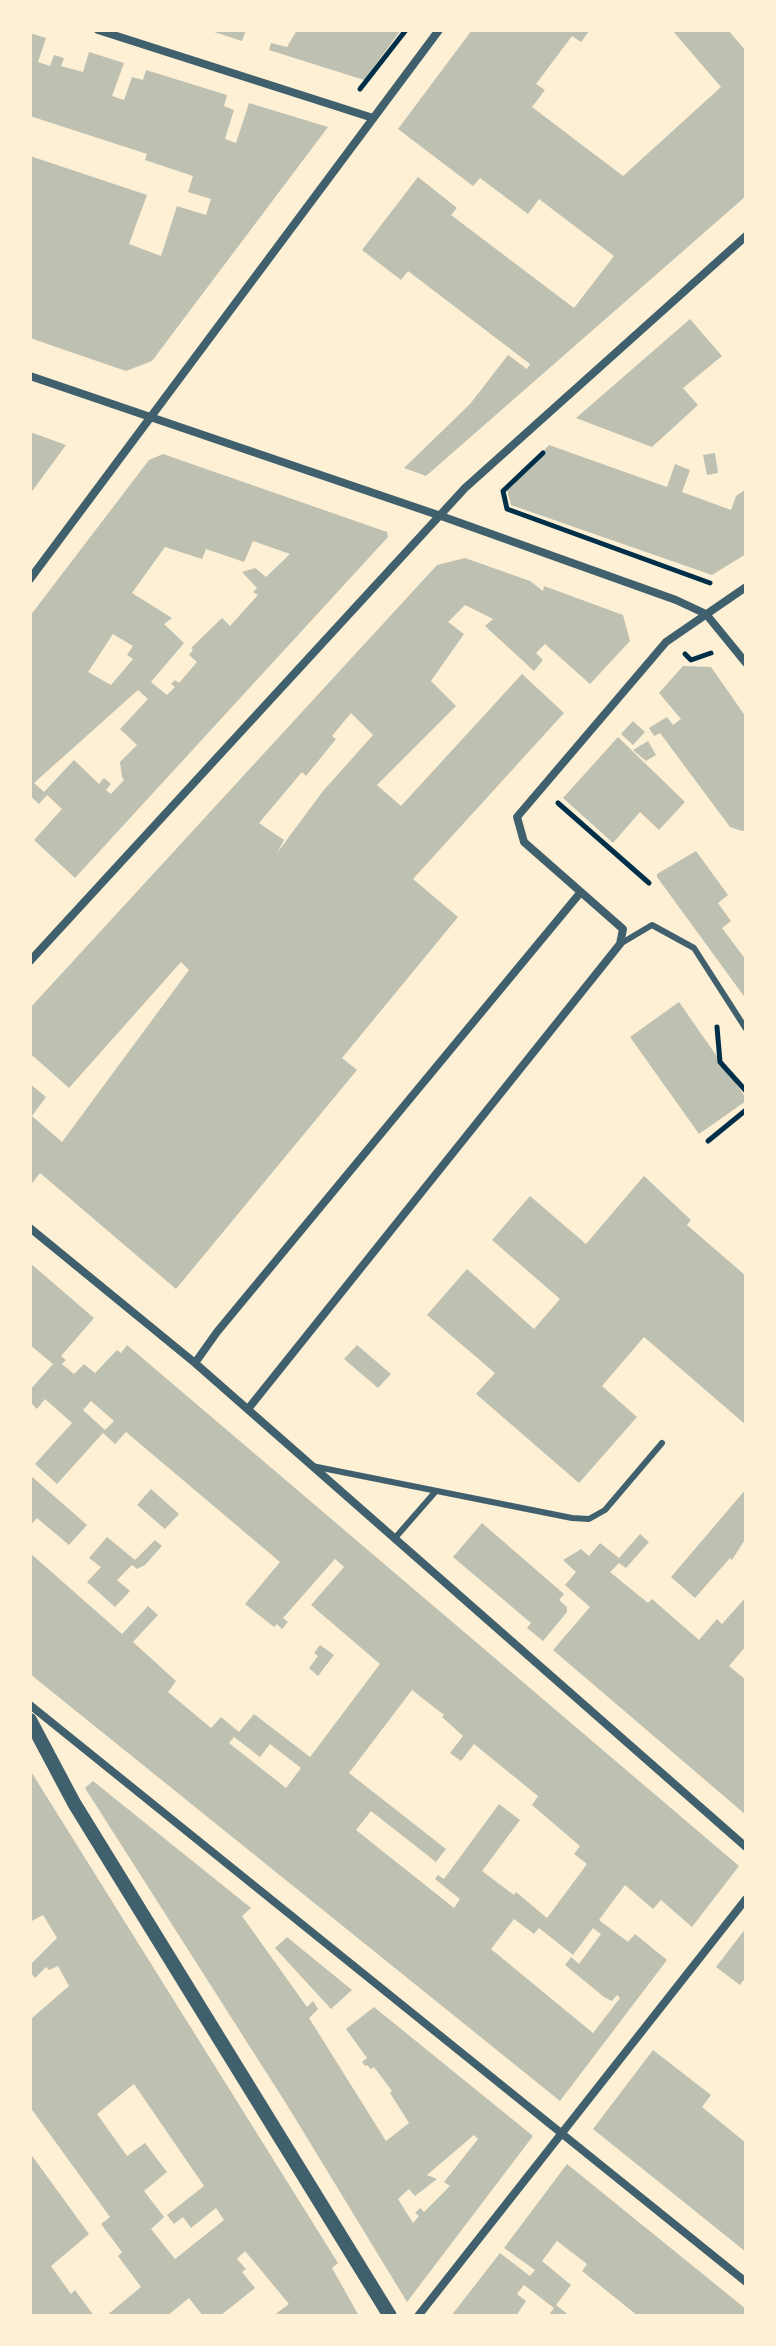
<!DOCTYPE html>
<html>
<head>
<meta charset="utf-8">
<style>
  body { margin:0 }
  #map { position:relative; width:776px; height:2346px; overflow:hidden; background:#fdf0d5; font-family:Barlow,sans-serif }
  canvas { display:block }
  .frame { position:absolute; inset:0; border:32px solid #fdf0d5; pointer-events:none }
</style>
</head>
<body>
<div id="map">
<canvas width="776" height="2346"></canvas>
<div class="frame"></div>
</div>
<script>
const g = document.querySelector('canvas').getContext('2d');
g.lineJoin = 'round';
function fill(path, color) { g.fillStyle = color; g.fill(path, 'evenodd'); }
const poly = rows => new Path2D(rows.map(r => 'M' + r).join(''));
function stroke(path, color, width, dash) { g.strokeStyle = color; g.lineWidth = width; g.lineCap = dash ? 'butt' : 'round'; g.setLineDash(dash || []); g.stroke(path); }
const building = poly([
  [208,30,246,30,242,41],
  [297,30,401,30,364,80,269,50,271,43,287,47],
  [472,30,590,30,581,42,572,36,536,84,545,90,532,107,623,176,721,87,672,30,728,30,746,51,746,196,426,476,404,468,470,404,508,355,527,369,530,364,408,271,401,280,362,250,418,177,457,208,451,215,574,308,614,256,539,199,528,214,480,178,473,186,398,129],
  [30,33,46,38,38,62,50,66,54,55,64,58,61,66,83,72,89,52,124,63,112,96,124,100,132,77,143,80,146,70,227,95,224,106,234,110,225,139,236,143,249,103,328,127,152,361,126,371,30,338,30,156,147,195,129,244,161,256,177,206,206,215,211,199,188,192,193,176,145,160,147,154,30,116],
  [690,319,722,356,683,388,698,405,652,447,576,418],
  [30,432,66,445,30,494],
  [549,445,667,487,675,464,690,470,682,492,731,510,736,496,746,489,746,554,712,575,511,505,507,490],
  [715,453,718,473,707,475,703,455],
  [163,454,387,532,388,537,75,878,34,840,62,809,47,795,39,804,30,796,30,616,149,460],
  [253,541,290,554,266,577,255,568,242,572,257,588,253,592,258,595,230,626,222,618,191,648,193,650,189,655,197,662,179,683,175,680,171,684,175,687,167,695,151,682,184,643,164,624,172,618,132,593,165,547,202,559,206,549,244,562],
  [113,634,133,646,127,655,133,659,111,685,88,672],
  [138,690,148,699,120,729,137,745,120,762,122,777,124,780,111,794,106,790,111,784,104,778,99,784,74,760,44,792,34,783],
  [465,558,530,581,543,591,544,586,623,615,630,641,590,684,545,644,536,653,543,660,534,671,485,626,493,619,465,605,448,622,464,634,431,681,456,706,377,785,401,806,522,674,564,713,413,879,458,917,342,1058,357,1070,176,1289,40,1173,30,1186,30,1084,46,1097,32,1116,62,1142,189,970,181,962,69,1088,33,1056,30,1059,30,1008,437,565],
  [351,713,373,735,323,791,277,853,284,840,259,823,302,772,306,776,336,739,332,736],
  [683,666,711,667,746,717,746,830,742,831,730,827,660,733,654,736,649,728,667,717,673,725,681,719,659,693],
  [633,721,645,732,633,745,621,734],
  [618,737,685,802,659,830,640,812,613,843,563,798],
  [648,741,656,755,646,761,633,750],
  [696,851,728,895,718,903,731,921,722,928,746,960,746,999,657,877,657,874],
  [679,1002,746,1098,746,1101,699,1134,630,1037],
  [644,1176,691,1220,687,1225,746,1276,746,1425,644,1337,602,1386,637,1417,579,1483,476,1394,495,1373,427,1315,467,1269,534,1329,560,1299,492,1240,530,1196,586,1244],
  [30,1263,94,1318,61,1356,66,1360,62,1364,74,1374,84,1364,95,1373,117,1350,121,1353,127,1345,739,1866,692,1927,661,1900,653,1909,625,1885,599,1920,628,1942,635,1934,667,1960,560,2101,30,1674,30,1553,122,1634,148,1606,158,1615,133,1642,176,1681,168,1692,211,1728,221,1717,239,1732,254,1714,310,1757,380,1664,311,1605,344,1567,335,1559,283,1618,288,1622,282,1629,277,1624,274,1627,245,1604,280,1562,126,1432,115,1444,103,1433,57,1484,35,1464,72,1423,45,1399,37,1409,30,1402,30,1390,53,1364,30,1345],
  [91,1401,114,1421,105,1430,83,1410],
  [412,1690,444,1715,442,1717,463,1736,450,1753,461,1761,474,1744,538,1796,532,1805,580,1846,574,1854,587,1864,547,1918,516,1892,514,1895,482,1871,520,1820,499,1804,444,1879,438,1875,435,1879,460,1899,454,1908,356,1830,371,1811,436,1862,446,1849,349,1773],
  [234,1737,260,1757,270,1744,301,1768,286,1788,229,1743],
  [514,1919,534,1934,539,1928,573,1955,593,1928,601,1934,579,1964,571,1957,565,1965,604,1997,612,2001,617,1995,620,1998,593,2033,491,1949],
  [357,1345,391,1374,378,1388,344,1359],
  [30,1475,87,1525,69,1545,37,1518,30,1526],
  [151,1489,179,1514,165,1529,137,1505],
  [746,1489,746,1538,732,1560,730,1558,695,1598,671,1577],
  [482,1523,564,1594,559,1600,567,1607,567,1612,543,1641,527,1628,531,1623,453,1557],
  [640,1534,649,1542,626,1568,619,1563,610,1572,648,1603,652,1599,699,1640,717,1619,722,1624,746,1597,746,1646,729,1666,746,1680,746,1815,553,1650,590,1607,565,1585,576,1572,563,1560,581,1549,589,1556,600,1543,619,1558],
  [107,1537,135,1560,155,1540,162,1546,145,1565,137,1569,132,1565,117,1580,130,1591,115,1607,87,1582,101,1567,89,1558],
  [320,1645,334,1655,318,1676,309,1668,318,1656,314,1653],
  [30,1770,338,2263,332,2268,359,2316,273,2316,289,2304,245,2251,237,2259,246,2269,242,2272,255,2288,220,2316,203,2316,189,2298,167,2316,106,2316,141,2287,118,2256,122,2252,101,2224,110,2217,30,2107,30,2015,32,2018,69,1986,58,1966,49,1970,46,1967,35,1978,30,1972,30,1965,57,1938,43,1915,30,1922],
  [134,2084,204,2186,167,2215,174,2224,183,2217,191,2228,216,2208,224,2220,175,2259,151,2229,164,2217,144,2191,167,2172,145,2143,127,2156,97,2114],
  [93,1781,251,1908,242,1916,307,2007,313,2001,318,2009,309,2018,386,2141,409,2123,390,2093,392,2091,374,2067,371,2069,367,2065,365,2066,362,2062,367,2058,346,2029,374,2007,533,2136,407,2302,287,2105,85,1788],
  [474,2135,478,2139,444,2182,450,2186,424,2212,420,2208,415,2213,419,2216,413,2223,398,2199,409,2189,415,2196,437,2179,427,2175],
  [746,1928,746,1977,740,1985,716,1967],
  [287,1937,352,1990,331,2009,275,1948],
  [653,2050,711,2095,702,2107,746,2143,746,2252,593,2129],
  [30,2153,89,2234,51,2266,71,2294,75,2290,94,2316,30,2316],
  [567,2164,746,2309,746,2316,638,2316,582,2271,587,2264,557,2241,542,2261,571,2285,556,2305,570,2316,548,2316,554,2308,524,2285,517,2294,526,2301,516,2316,451,2316,500,2253,530,2276,535,2270,504,2248]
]);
const path = poly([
  [360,89,406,30],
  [543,453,503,491,507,509,710,583],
  [685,654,691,660,711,653],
  [558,803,649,883],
  [717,1027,720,1062,746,1091],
  [708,1141,746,1110]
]);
const service = poly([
  [620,944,652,925,694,948,746,1029],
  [312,1466,572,1518,589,1519,605,1510,662,1443],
  [395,1538,436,1491]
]);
const minor = poly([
  [98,30,373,118],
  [30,376,441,516,676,600,706,614,746,663],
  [30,579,439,30],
  [30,961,465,488,746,236],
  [30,1228,195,1363,746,1847],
  [195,1363,217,1332,580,893],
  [248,1409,620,944,623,929,524,842,517,817,666,642,746,587],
  [30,1705,746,2282],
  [418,2316,746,1899]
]);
const tertiary = poly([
  [30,1720,74,1803,390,2316]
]);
fill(building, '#bec0b2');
stroke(path, '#003049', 5);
stroke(service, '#3f606c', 6);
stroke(minor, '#3f606c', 8);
stroke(tertiary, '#3f606c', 14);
</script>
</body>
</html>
